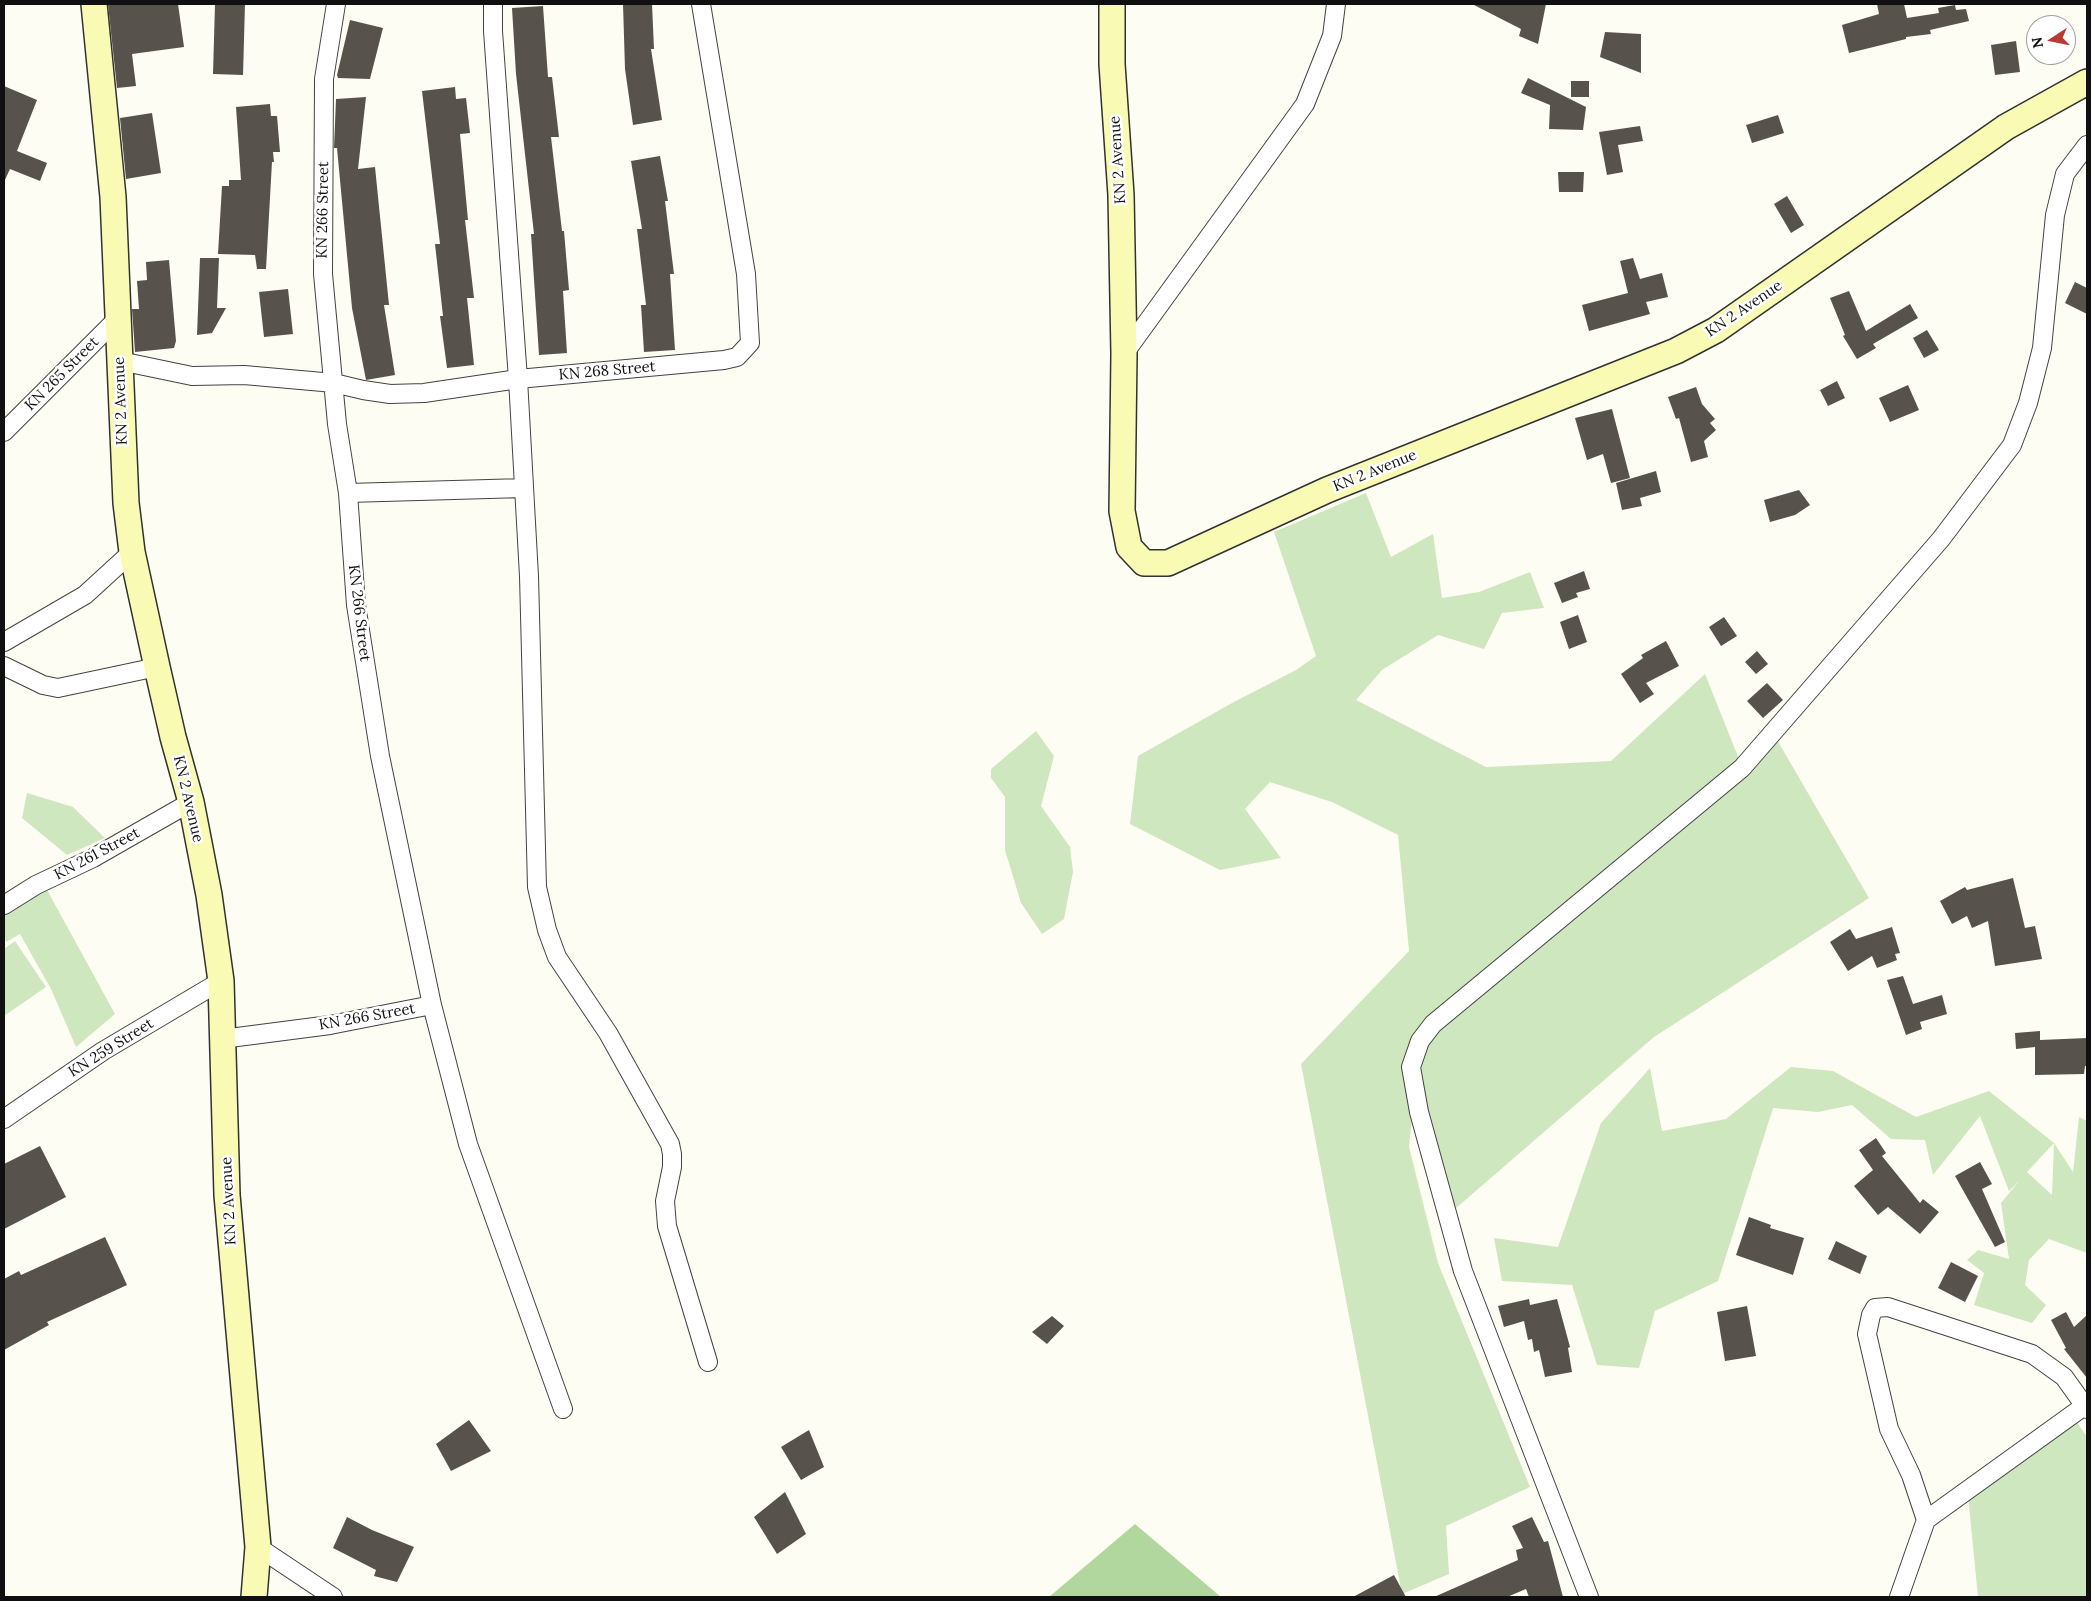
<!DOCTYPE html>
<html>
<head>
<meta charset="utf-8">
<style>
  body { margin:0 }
  #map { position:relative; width:2091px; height:1601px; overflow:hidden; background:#fefdf3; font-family:Lora,serif }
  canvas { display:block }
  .frame { position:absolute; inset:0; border:5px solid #101010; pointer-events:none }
  .north { position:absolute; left:2026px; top:15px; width:50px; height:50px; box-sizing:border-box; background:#fff; border:1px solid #9f9f9f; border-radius:50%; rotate:259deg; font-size:14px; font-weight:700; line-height:20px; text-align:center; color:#101010 }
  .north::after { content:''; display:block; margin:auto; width:18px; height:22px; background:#b83a30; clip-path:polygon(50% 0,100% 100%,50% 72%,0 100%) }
</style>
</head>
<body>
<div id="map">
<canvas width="2091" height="1601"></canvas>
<div class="frame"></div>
<div class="north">N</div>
</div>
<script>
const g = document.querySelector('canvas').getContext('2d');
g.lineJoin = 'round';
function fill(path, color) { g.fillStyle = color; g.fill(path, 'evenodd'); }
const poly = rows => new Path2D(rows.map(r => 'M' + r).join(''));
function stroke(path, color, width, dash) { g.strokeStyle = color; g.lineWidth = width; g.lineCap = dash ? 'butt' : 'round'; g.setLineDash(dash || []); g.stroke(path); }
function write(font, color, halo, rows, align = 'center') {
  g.font = font + ' Lora,serif'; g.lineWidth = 5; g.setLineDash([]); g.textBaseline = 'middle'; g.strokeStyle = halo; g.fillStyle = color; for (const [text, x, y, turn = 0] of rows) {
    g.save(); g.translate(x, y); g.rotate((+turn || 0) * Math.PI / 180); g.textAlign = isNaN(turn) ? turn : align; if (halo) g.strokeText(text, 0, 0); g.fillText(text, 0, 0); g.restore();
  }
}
const green = poly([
  [1366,493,1391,557,1433,534,1442,598,1479,592,1530,572,1544,608,1502,613,1484,649,1438,635,1382,670,1356,700,1486,767,1611,761,1705,674,1741,764,1773,733,1869,898,1654,1037,1448,1215,1425,1134,1420,1046,1409,1147,1438,1263,1530,1487,1446,1526,1449,1574,1402,1594,1301,1064,1409,951,1398,835,1332,802,1270,782,1245,809,1281,858,1220,870,1130,824,1138,756,1232,703,1296,670,1316,656,1274,532],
  [1036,731,1054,756,1041,806,1070,847,1073,872,1064,919,1042,934,1021,903,1005,850,1005,797,991,778,991,769],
  [27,793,73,807,105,838,67,855,22,818],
  [46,888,115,1014,76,1047,51,989,20,934,6,942,4,935,4,914],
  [15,941,46,987,4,1016,4,949],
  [1791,1067,1833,1071,1916,1117,1989,1091,2054,1143,2073,1172,2079,1117,2087,1121,2087,1253,2049,1239,2029,1260,2025,1285,2046,1305,2032,1323,1974,1305,1984,1273,1967,1260,1978,1250,2009,1259,2001,1203,2020,1180,2009,1191,1980,1116,1933,1175,1925,1140,1891,1139,1852,1105,1818,1112,1773,1108,1718,1281,1655,1311,1639,1368,1597,1365,1572,1285,1502,1281,1494,1238,1558,1247,1601,1123,1650,1068,1662,1131,1726,1119],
  [2053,1144,2054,1144,2052,1195,2027,1172],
  [2072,1415,2087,1437,2087,1597,1978,1597,1968,1496]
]);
const forest = poly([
  [1135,1524,1221,1597,1049,1597]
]);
const building = poly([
  [108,4,178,4,184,47,132,54,136,86,117,88],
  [215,4,245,4,243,75,213,74],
  [623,4,652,4,654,49,651,49,662,120,633,125,625,69],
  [1472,4,1546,4,1538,44,1519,36,1521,29],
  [1877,4,1904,4,1907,18,1939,13,1938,8,1955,5,1956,10,1966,9,1969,21,1930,30,1931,34,1906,37,1906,39,1849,53,1842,25,1879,14],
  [543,6,548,77,552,77,559,137,551,137,562,231,564,231,569,290,563,291,567,353,539,355,531,234,534,234,516,74,512,8],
  [350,20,383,28,370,79,338,78,337,75],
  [1605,32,1641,34,1641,73,1600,57],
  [2016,41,2020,72,1995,75,1991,45],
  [1528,78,1586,107,1583,130,1549,129,1550,105,1521,93],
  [1571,81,1589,81,1589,97,1571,97],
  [4,86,37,100,17,151,47,163,40,181,10,169,4,182],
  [455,87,456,99,466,98,470,133,460,134,468,220,465,220,474,298,467,298,474,365,447,368,440,316,443,316,435,244,440,244,422,91],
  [366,97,358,169,375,167,389,305,384,305,395,375,366,380,352,308,337,148,334,148,336,99],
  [270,104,271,116,277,116,280,152,273,152,274,162,272,162,266,269,257,269,255,255,218,254,222,186,229,186,229,180,241,180,236,107],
  [152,113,161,173,126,179,120,118],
  [1778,115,1784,133,1752,143,1746,125],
  [1640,126,1643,141,1618,145,1623,172,1607,175,1599,132],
  [660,156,668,201,665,201,674,274,670,274,675,350,644,352,641,305,646,305,637,229,642,229,631,161],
  [1558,172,1584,172,1583,192,1559,192],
  [1787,196,1804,225,1791,233,1774,204],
  [200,258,219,258,217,308,226,308,212,333,197,335],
  [1633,258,1640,279,1662,273,1668,297,1646,302,1650,314,1589,331,1582,305,1628,293,1620,261],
  [169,260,176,341,174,348,135,352,132,309,139,309,137,281,147,280,146,262],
  [2075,282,2087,288,2087,314,2065,303],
  [288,289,293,334,264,337,259,292],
  [1849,291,1866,331,1910,304,1918,318,1873,344,1876,348,1857,359,1843,336,1845,335,1830,298],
  [1927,330,1939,350,1924,358,1913,338],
  [1837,381,1845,398,1828,406,1820,390],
  [1908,385,1919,410,1890,422,1879,398],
  [1696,387,1702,404,1715,419,1710,423,1716,430,1704,441,1708,457,1691,462,1679,418,1676,419,1668,397],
  [1612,409,1630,478,1611,483,1603,454,1587,460,1575,418],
  [1656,471,1661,492,1640,498,1642,506,1622,510,1616,483],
  [1799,490,1810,505,1795,515,1770,522,1764,500],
  [1584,571,1590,589,1576,593,1578,597,1562,603,1554,583],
  [1578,615,1587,642,1569,649,1560,622],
  [1724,617,1737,636,1721,646,1709,627],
  [1666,641,1679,666,1646,683,1654,694,1640,703,1621,674,1643,658,1641,655],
  [1757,651,1768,664,1756,674,1745,662],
  [1767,683,1783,700,1763,718,1747,701],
  [2013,878,2025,928,2035,926,2042,959,1995,966,1988,921,1972,928,1967,916,1952,924,1940,901,1965,887,1967,890],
  [1892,927,1900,953,1895,954,1897,960,1877,968,1872,956,1848,971,1830,942,1850,929,1856,939],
  [1903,976,1913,1004,1942,995,1947,1014,1920,1022,1922,1029,1906,1035,1887,980],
  [2040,1031,2040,1040,2087,1038,2087,1066,2085,1066,2084,1074,2035,1075,2035,1047,2016,1049,2015,1033],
  [1876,1138,1886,1153,1882,1156,1920,1203,1923,1199,1939,1212,1920,1234,1888,1207,1878,1215,1854,1186,1873,1170,1859,1150],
  [40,1146,66,1197,4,1229,4,1164],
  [1980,1162,1992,1184,1982,1189,2005,1242,1995,1247,1955,1176],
  [1749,1217,1771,1225,1770,1228,1804,1238,1793,1275,1736,1255],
  [105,1237,127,1285,47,1322,49,1325,4,1350,4,1279,19,1271,21,1275],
  [1836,1241,1867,1256,1860,1274,1828,1259],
  [1951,1262,1978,1276,1965,1302,1938,1288],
  [1529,1299,1530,1305,1557,1299,1570,1347,1568,1348,1572,1372,1545,1377,1539,1350,1534,1352,1532,1339,1528,1340,1524,1321,1504,1327,1498,1306],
  [1747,1306,1756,1356,1725,1361,1717,1312],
  [2066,1312,2074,1327,2087,1315,2087,1378,2064,1349,2066,1348,2051,1320],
  [1052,1316,1064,1326,1047,1344,1032,1332],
  [469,1420,491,1451,451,1471,436,1444],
  [809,1430,824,1467,801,1480,781,1447],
  [785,1492,806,1534,777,1554,754,1517],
  [347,1517,372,1530,414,1547,397,1582,374,1576,376,1570,333,1548],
  [1532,1517,1544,1542,1548,1541,1563,1597,1529,1597,1526,1589,1507,1597,1434,1597,1518,1560,1516,1550,1523,1548,1512,1526],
  [1394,1575,1406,1597,1353,1597]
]);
const street = poly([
  [493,4,493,31,518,379,529,576,537,887,547,930,557,957,608,1033,670,1144,672,1154,672,1167,665,1201,667,1226,708,1362],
  [1124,354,1305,104,1332,36,1336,4],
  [120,361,192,376,244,375,334,383,363,390,390,394,424,393,518,379,724,360,737,357,750,343,746,274,701,4],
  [4,432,120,316],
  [348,493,524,488],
  [4,642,85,595,132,552],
  [4,666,43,685,58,688,157,667],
  [4,905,36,885,93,858,191,802],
  [432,1005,468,1144,563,1409],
  [222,1039,330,1025,432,1005,380,756,356,605,348,493,337,424,323,274,324,79,336,4],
  [4,1119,103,1051,221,981],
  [1926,1520,2087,1404],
  [258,1547,333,1597],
  [1589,1597,1463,1271,1419,1112,1411,1067,1420,1041,1433,1024,1742,768,1941,539,2012,445,2028,403,2042,348,2055,215,2065,174,2087,145],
  [1899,1597,1926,1520,1911,1475,1889,1429,1867,1334,1871,1315,1875,1308,1888,1307,2032,1354,2064,1377,2087,1409]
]);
const secondary = poly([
  [94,4,113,197,126,503,132,552,157,667,173,737,191,802,209,895,221,981,227,1195,258,1547,254,1597],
  [1112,4,1112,64,1121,195,1124,354,1122,511,1129,547,1144,563,1168,563,1327,490,1676,351,1716,330,2006,127,2087,82]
]);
const streetNames = [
  ["KN 2 Avenue",1118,160,-94],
  ["KN 266 Street",323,210,-89],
  ["KN 2 Avenue",1744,309,-34],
  ["KN 268 Street",607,371,-5],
  ["KN 265 Street",62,374,-45],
  ["KN 2 Avenue",121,401,-92],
  ["KN 2 Avenue",1375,471,-22],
  ["KN 266 Street",359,613,83],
  ["KN 2 Avenue",188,799,77],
  ["KN 261 Street",97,854,-28],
  ["KN 266 Street",367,1017,-10],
  ["KN 259 Street",111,1048,-32],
  ["KN 2 Avenue",229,1201,-93]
];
fill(green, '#cee7be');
fill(forest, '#b1d79e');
fill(building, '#58524d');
stroke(street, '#434343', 20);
stroke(secondary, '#323232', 28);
stroke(street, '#fff', 18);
stroke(secondary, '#f9fab3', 25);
write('15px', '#101010', '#fff', streetNames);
</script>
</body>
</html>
